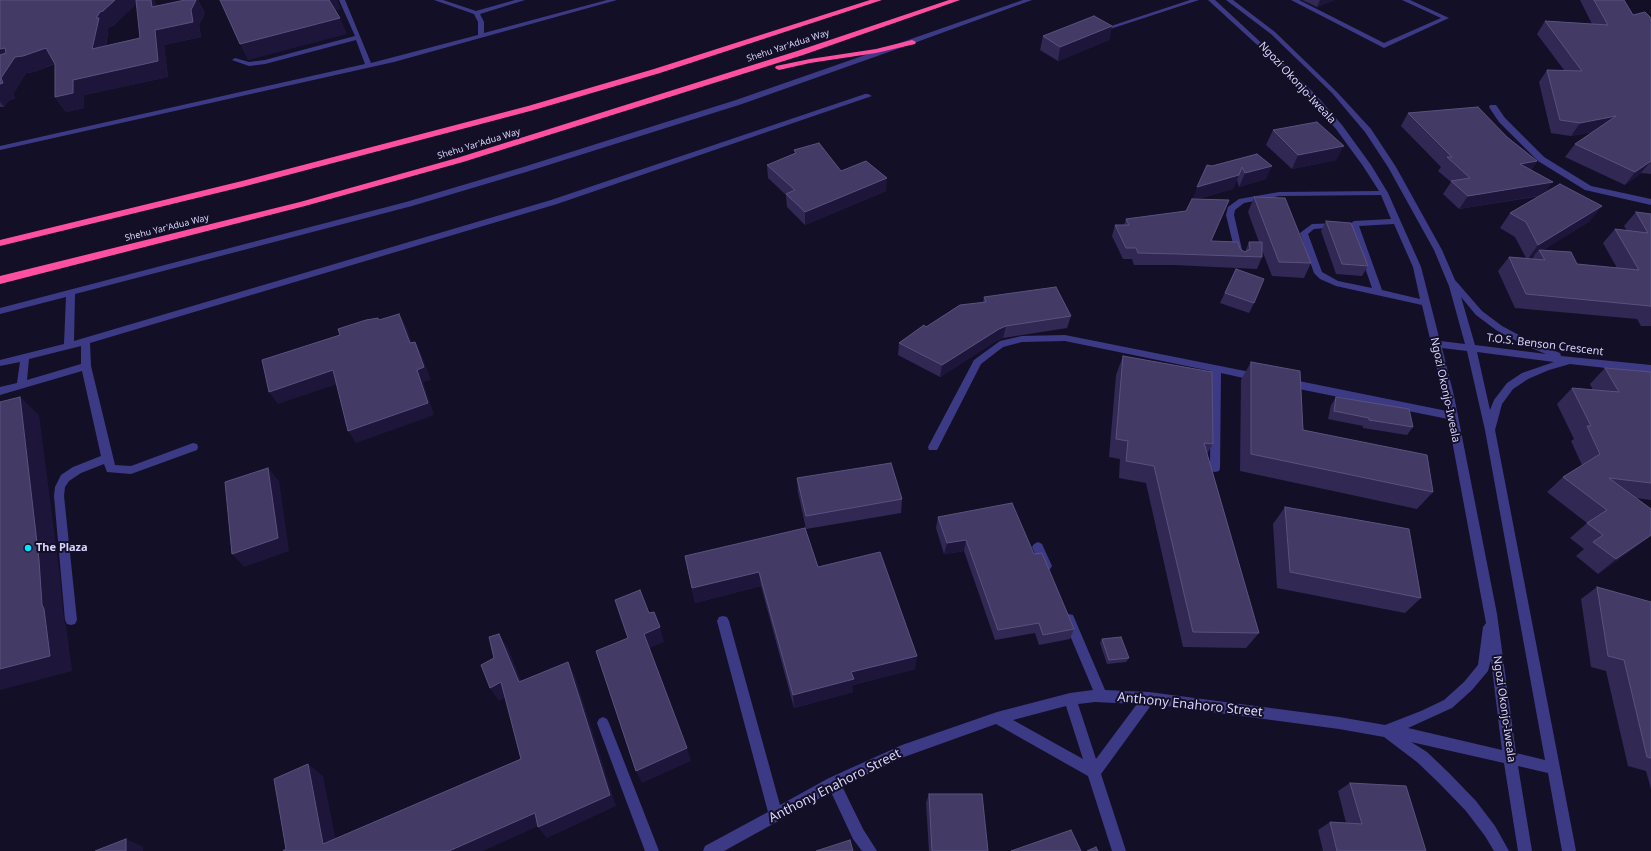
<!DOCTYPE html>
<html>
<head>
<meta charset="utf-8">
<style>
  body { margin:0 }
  canvas { display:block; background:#130f26 }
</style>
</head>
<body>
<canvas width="1651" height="851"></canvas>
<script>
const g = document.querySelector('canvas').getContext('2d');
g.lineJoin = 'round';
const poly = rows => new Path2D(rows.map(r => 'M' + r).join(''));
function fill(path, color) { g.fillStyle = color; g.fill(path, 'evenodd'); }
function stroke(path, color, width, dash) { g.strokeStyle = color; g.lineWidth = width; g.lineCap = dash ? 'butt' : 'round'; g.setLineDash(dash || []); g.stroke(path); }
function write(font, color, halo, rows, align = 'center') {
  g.font = font + ' "Noto Sans",sans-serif'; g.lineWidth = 4; g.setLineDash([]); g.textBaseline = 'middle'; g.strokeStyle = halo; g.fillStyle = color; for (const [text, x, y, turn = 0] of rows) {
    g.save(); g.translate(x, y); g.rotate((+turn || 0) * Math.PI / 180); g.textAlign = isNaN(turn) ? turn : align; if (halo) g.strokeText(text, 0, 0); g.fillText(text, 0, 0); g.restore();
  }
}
const minor = poly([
  [339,0,345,0,371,63,478,35,478,22,474,14,434,0,443,0,476,11,515,0,525,0,480,14,484,22,484,33,607,0,617,0,394,62,0,150,0,146,365,64,356,40,265,64,249,66,232,60,235,58,249,62,265,60,355,36,339,0],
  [1023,0,1032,0,914,43,742,104,526,172,412,206,75,294,74,341,551,200,865,94,868,94,872,96,557,204,90,343,91,366,115,465,131,466,193,443,197,444,198,447,197,450,131,474,107,472,104,464,81,473,69,481,65,487,64,496,77,620,75,624,71,625,67,624,65,620,54,496,55,487,61,475,73,467,101,456,82,371,0,395,0,387,17,383,20,362,0,366,0,360,64,344,66,297,0,314,0,308,406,202,520,168,736,100,1023,0],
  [81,346,81,364,27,380,29,359,81,346],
  [1190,0,1199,0,1104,31,1099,30,1190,0],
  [1208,0,1215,0,1281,61,1317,96,1342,125,1371,165,1388,193,1421,267,1440,341,1465,344,1449,286,1434,250,1388,167,1365,132,1332,93,1271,34,1226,0,1233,0,1275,32,1336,91,1371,129,1396,167,1442,250,1455,280,1482,311,1502,326,1530,341,1560,353,1561,356,1651,365,1651,373,1570,364,1549,370,1528,379,1513,389,1502,404,1495,430,1576,851,1562,851,1548,773,1518,766,1532,851,1518,851,1504,763,1411,742,1427,752,1449,773,1476,801,1495,826,1509,851,1494,851,1485,836,1466,811,1439,783,1417,762,1384,737,1339,729,1152,704,1101,774,1126,851,1112,851,1088,776,996,724,904,757,842,786,863,829,877,851,862,851,853,839,831,792,724,851,703,851,705,846,768,812,717,621,719,617,723,616,727,617,729,621,780,805,829,778,902,745,997,712,1070,693,1093,690,1063,619,1065,615,1069,614,1073,615,1105,690,1149,692,1339,717,1385,725,1421,711,1444,700,1464,682,1478,665,1483,627,1486,623,1448,419,1289,387,1284,383,1289,379,1447,411,1422,305,1336,286,1320,279,1314,273,1300,233,1312,224,1339,223,1340,225,1339,227,1314,229,1308,234,1322,272,1338,281,1372,288,1350,224,1354,221,1391,219,1381,195,1279,196,1244,203,1235,210,1234,215,1243,254,1242,256,1236,256,1226,215,1228,207,1239,199,1279,192,1379,191,1363,166,1336,129,1311,100,1277,63,1208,0],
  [1394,224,1413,267,1420,299,1382,290,1359,226,1394,224],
  [1461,297,1476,315,1496,330,1524,345,1546,354,1475,345,1461,297],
  [1442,348,1467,351,1485,430,1545,760,1516,753,1497,614,1454,396,1442,348],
  [1477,352,1554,362,1522,373,1507,383,1494,400,1490,410,1477,352],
  [1491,660,1502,750,1408,728,1452,708,1472,690,1488,671,1491,660],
  [1095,702,1137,704,1096,759,1078,704,1095,702],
  [1066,706,1083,759,1013,720,1066,706],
  [1291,0,1299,0,1384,43,1441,18,1402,0,1410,0,1449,18,1384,48,1291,0],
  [1490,105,1496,105,1505,118,1544,157,1591,186,1651,199,1651,205,1585,190,1538,161,1499,122,1489,107,1490,105],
  [1065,335,1260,374,1262,377,1257,381,1221,373,1220,468,1219,471,1215,472,1211,471,1210,468,1211,371,1065,341,1022,342,1003,347,981,364,937,450,929,450,928,447,974,360,1000,341,1022,336,1065,335],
  [1038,542,1042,544,1052,566,1050,569,1046,571,1042,569,1032,547,1034,544,1038,542],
  [603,717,607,719,609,723,659,851,645,851,597,723,599,719,603,717]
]);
const highway = poly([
  [870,0,882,0,660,73,534,110,246,186,0,246,0,240,242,181,528,106,654,69,870,0],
  [949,0,960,0,803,55,463,162,305,206,0,284,0,276,300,202,457,158,797,51,949,0],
  [912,40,916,42,915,44,876,53,810,63,779,70,775,68,776,66,810,59,876,49,912,40]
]);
const wall = poly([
  [0,0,154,0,157,6,185,0,198,0,205,13,199,25,201,37,164,45,168,77,84,95,84,108,66,112,55,97,55,64,34,72,26,73,13,94,15,98,8,101,4,107,0,107],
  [137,3,140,38,106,46,108,33,107,31,109,27,113,26],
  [1302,0,1334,0,1317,7],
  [1580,0,1624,0,1633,15,1651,18,1651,174,1641,173,1625,185,1565,157,1575,144,1593,132,1571,136,1551,133,1539,82,1547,70,1564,70,1537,34,1545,21,1592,24],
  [1112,26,1109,40,1058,61,1040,50,1043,36],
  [1408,113,1507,137,1537,161,1531,170,1545,193,1590,221,1543,250,1577,264,1617,268,1603,243,1615,229,1627,231,1624,226,1636,212,1651,214,1651,326,1641,326,1637,319,1515,308,1498,271,1509,257,1526,258,1515,237,1500,228,1510,213,1540,196,1459,209,1443,194,1451,182,1438,171,1441,167,1401,126],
  [1535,254,1532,259,1528,259],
  [1273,130,1336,160,1292,169,1266,145],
  [794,150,841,171,886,191,805,225,787,207,786,195,768,178,767,165,795,153],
  [1257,154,1266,179,1239,187,1237,180,1233,189,1197,199,1211,241,1240,249,1245,252,1249,242,1259,242,1248,212,1254,197,1311,263,1304,278,1272,276,1262,250,1262,257,1257,269,1174,265,1134,265,1132,259,1123,259,1112,236,1115,225,1124,225,1126,219,1186,211,1212,166],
  [1326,221,1368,266,1362,276,1336,274,1321,231],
  [1236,269,1254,303,1249,313,1220,303],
  [984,297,1071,316,1067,328,1003,338,996,341,940,377,898,355,899,343,926,327,983,302],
  [1123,356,1213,444,1207,454,1259,633,1246,648,1183,647,1146,483,1119,478,1120,459,1109,457,1116,375],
  [1251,362,1303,430,1433,492,1417,509,1240,471,1241,380],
  [1605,368,1651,372,1651,500,1636,498,1651,509,1651,536,1598,574,1576,556,1584,549,1570,538,1587,523,1547,492,1563,477,1582,465,1571,441,1574,439,1557,404,1572,388,1593,390,1590,384],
  [1336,397,1413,427,1407,435,1363,428,1363,426,1328,419,1331,405],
  [797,478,902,499,901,513,806,529,798,492],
  [1285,507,1421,598,1405,613,1277,588,1273,524],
  [938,517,1034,554,1074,629,1070,639,1039,645,1035,633,995,640,964,551,944,554,936,528],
  [685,556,818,567,915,669,853,685,853,692,794,708,761,586,695,603],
  [1597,587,1651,602,1651,789,1646,771,1628,766,1606,671,1591,667,1581,599],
  [1102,639,1129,658,1126,662,1107,664,1100,643],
  [1350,783,1426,851,1323,851,1318,830,1330,822,1346,823,1338,791],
  [929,794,988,851,929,851,926,803]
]);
const shadedWall = poly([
  [115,0,140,0,113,26,109,27,107,31,108,33,102,64,92,49,96,18,100,12],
  [151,0,154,0,159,9,152,7],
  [196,0,198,0,205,13,199,25,201,37,164,45,168,77,84,95,84,108,66,112,55,97,73,80,155,30,191,10],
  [328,0,337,0,341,9,333,11],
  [1320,0,1334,0,1317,7],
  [340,18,347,34,248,60,240,44],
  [1112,26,1109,40,1058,61,1060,47],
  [5,48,15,57,46,48,56,63,34,72,26,73,13,94,15,98,8,101,4,107,0,102,0,84,1,78,0,66,0,49],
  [1616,116,1606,129,1571,136,1580,123],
  [1344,146,1336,160,1292,169,1298,155],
  [1537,161,1527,175,1520,164],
  [1651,161,1641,173,1625,185,1635,172],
  [1272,166,1266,179,1239,187,1245,173],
  [1239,175,1233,189,1192,200,1197,187],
  [887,178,886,191,805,225,805,212],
  [1553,182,1543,195,1459,209,1468,196],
  [1602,206,1590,221,1540,252,1539,250,1535,254,1527,260,1538,245],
  [399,314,406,326,417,356,410,343],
  [1006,326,1003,338,996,341,940,377,942,365,999,329],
  [415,342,421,354,431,380,423,382,434,415,356,443,348,431,417,370],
  [333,370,340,383,278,404,269,392],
  [20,397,39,415,60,577,64,620,66,625,72,671,0,690,0,669,42,605],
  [268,468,279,481,289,551,244,567,232,554],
  [1651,535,1651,536,1598,574,1616,559],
  [966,540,964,551,944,554,947,543],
  [759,572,761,586,695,603,692,588],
  [660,627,664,642,649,648,644,634],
  [499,634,508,648,527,696,519,682],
  [917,656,915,669,853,685,853,692,794,708,793,695,851,672],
  [568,662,575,676,616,806,547,838,538,827],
  [501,682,510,695,499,701,490,688],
  [687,748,691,761,642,783,636,771],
  [308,764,323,776,338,851,323,844],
  [535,813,543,824,483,851,449,851],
  [126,839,143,847,143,851,126,851]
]);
const building = poly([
  [0,0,115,0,103,11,100,12,96,18,99,18,92,49,140,38,136,0,151,0,152,7,185,0,196,0,191,10,193,22,155,30,158,61,73,80,73,93,55,97,55,64,46,48,23,56,15,57,1,78,3,83,0,84,0,55,6,53,5,48,0,49,0,0],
  [220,0,329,0,340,18,240,44,220,0],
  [1594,0,1624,0,1633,15,1645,12,1651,18,1651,161,1635,172,1575,144,1616,116,1580,123,1560,120,1547,70,1582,71,1545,21,1608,25,1594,0],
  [1094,16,1112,26,1060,47,1043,36,1094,16],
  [1478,107,1507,137,1537,161,1520,164,1553,182,1468,196,1451,181,1470,178,1447,157,1452,157,1408,113,1478,107],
  [1317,122,1344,146,1298,155,1273,130,1317,122],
  [819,143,841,171,866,161,887,178,805,212,786,194,795,190,767,165,796,153,794,150,819,143],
  [1257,154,1272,166,1245,173,1242,167,1239,175,1197,187,1207,165,1212,166,1257,154],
  [1560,184,1602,206,1538,245,1526,222,1510,213,1560,184],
  [1254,197,1285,198,1311,263,1279,262,1254,197],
  [1192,199,1229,200,1211,241,1238,242,1240,249,1245,252,1250,249,1249,242,1262,242,1262,257,1178,254,1138,253,1136,248,1126,248,1115,225,1129,225,1126,219,1186,211,1192,199],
  [1636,212,1651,214,1651,307,1650,306,1526,294,1509,257,1545,260,1539,250,1571,252,1577,264,1639,270,1615,229,1648,233,1636,212],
  [1326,221,1351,223,1368,266,1342,264,1326,221],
  [1236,269,1264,279,1254,303,1225,293,1236,269],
  [1056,287,1071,316,1006,326,999,329,942,365,899,343,924,325,926,327,960,305,986,302,984,297,1056,287],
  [399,314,410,343,415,342,424,367,417,370,428,403,348,431,333,370,269,392,262,360,340,335,338,329,366,320,378,318,379,320,399,314],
  [1123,356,1212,372,1213,444,1204,443,1259,633,1193,632,1154,466,1126,461,1128,441,1116,439,1123,356],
  [1251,362,1300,371,1303,430,1427,455,1433,492,1251,454,1251,362],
  [1605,368,1651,372,1651,483,1609,478,1651,509,1651,535,1616,559,1593,542,1603,535,1587,523,1607,510,1563,477,1600,454,1587,426,1591,426,1572,388,1619,392,1605,368],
  [20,397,39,560,42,605,44,609,50,656,0,669,0,402,20,397],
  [1336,397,1409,409,1413,427,1369,420,1369,418,1334,411,1336,397],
  [891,463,902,499,806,516,797,478,891,463],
  [268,468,278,538,232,554,225,482,268,468],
  [1012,503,1034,554,1042,553,1074,629,1043,635,1039,623,998,630,966,540,947,543,938,517,1012,503],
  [1285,507,1409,529,1421,598,1290,572,1285,507],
  [805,528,818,567,880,552,917,656,851,672,854,679,793,695,759,572,692,588,685,556,805,528],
  [1597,587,1651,602,1651,758,1647,757,1624,660,1608,656,1597,587],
  [640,590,649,613,654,612,660,627,644,634,687,748,636,771,596,651,628,638,615,600,640,590],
  [499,634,519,682,568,662,610,795,538,827,535,813,449,851,283,851,286,849,274,779,308,764,323,844,521,759,501,682,490,688,481,665,494,658,489,637,499,634],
  [1121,637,1129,658,1109,660,1102,639,1121,637],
  [1350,783,1406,786,1426,851,1337,851,1330,822,1362,824,1350,783],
  [929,794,982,794,988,851,932,851,929,794],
  [1071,830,1081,851,1011,851,1071,830],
  [126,839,126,851,95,851,126,839],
  [850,840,853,851,816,851,850,840],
  [1096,847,1098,851,1087,851,1096,847]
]);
const markers = [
  [28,548,4,"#00e5ff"]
];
const farStreetnames = [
  ["Shehu Yar'Adua Way",788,46,-18],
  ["Shehu Yar'Adua Way",479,144,-17],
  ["Shehu Yar'Adua Way",167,228,-14]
];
const streetNames = [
  ["Ngozi Okonjo-Iweala",1297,83,47],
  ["T.O.S. Benson Crescent",1545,345,7],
  ["Ngozi Okonjo-Iweala",1445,390,78],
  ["Ngozi Okonjo-Iweala",1504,709,82]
];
const poiNames = [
  ["The Plaza",36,548]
];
const nearStreetnames = [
  ["Anthony Enahoro Street",1190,705,6],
  ["Anthony Enahoro Street",835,786,-27]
];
fill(minor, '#3d3a85');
fill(highway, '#ff4fa3');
fill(wall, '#312854');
fill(shadedWall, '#1d163a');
fill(building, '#433a66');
stroke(building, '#5a527e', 1);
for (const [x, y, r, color] of markers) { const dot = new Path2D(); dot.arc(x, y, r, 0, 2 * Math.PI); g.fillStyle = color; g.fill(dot); stroke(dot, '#130f26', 1.5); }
write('9px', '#d9d4ff', '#130f26', farStreetnames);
write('11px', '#d9d4ff', '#130f26', streetNames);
write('bold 11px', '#d9d4ff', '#130f26', poiNames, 'left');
write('13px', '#d9d4ff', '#130f26', nearStreetnames);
</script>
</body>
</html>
